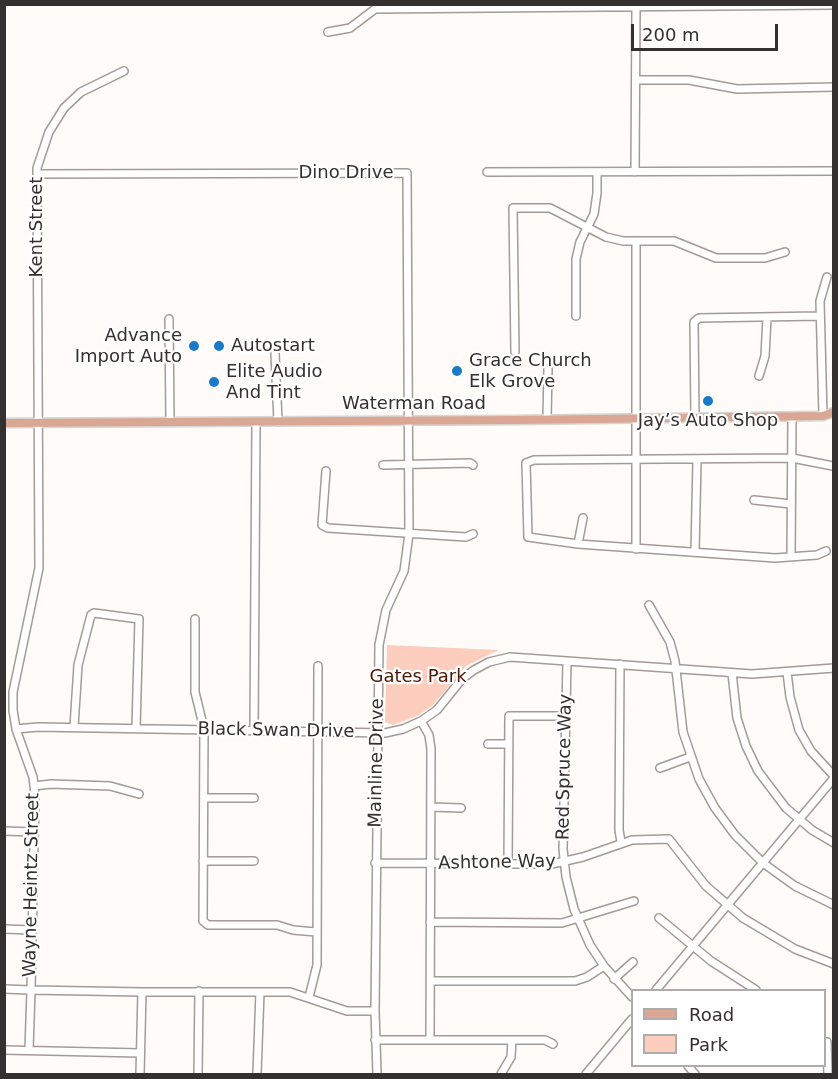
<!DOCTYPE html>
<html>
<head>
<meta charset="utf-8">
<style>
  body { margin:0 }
  #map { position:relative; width:838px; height:1079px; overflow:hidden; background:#fefbf9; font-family:"DejaVu Sans",sans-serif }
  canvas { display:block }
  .frame { position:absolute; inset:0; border:6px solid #33302f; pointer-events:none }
  .legend { position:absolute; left:631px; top:989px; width:195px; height:78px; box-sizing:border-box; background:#fff; border:2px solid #adacac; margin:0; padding:8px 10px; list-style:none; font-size:18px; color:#33302f }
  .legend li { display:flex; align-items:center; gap:12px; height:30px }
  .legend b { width:30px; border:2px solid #adacac }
  .scale { position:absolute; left:631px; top:24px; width:147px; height:27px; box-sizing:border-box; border:3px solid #33302f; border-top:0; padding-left:8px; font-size:18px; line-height:21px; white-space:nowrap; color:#33302f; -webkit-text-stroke:4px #fff; paint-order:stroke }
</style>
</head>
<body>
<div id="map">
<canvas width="838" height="1079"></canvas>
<div class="frame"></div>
<ul class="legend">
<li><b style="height:8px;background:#daa794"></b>Road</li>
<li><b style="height:16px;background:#fdcebe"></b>Park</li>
</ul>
<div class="scale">200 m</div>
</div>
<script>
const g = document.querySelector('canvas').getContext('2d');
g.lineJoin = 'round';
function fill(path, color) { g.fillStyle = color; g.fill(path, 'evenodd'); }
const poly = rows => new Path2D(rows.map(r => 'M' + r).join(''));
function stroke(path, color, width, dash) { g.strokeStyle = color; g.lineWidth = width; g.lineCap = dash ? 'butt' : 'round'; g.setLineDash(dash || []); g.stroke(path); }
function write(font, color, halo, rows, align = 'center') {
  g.font = font + ' "DejaVu Sans",sans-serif'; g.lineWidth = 4.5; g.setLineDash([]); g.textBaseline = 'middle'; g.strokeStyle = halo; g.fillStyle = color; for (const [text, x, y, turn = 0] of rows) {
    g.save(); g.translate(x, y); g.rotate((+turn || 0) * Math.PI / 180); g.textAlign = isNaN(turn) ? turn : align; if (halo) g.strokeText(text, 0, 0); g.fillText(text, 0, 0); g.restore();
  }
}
const green = poly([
  [387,645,499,650,466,666,432,706,417,716,393,725,385,722]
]);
const minor = poly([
  [328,32,350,28,375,9,834,5],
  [124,71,81,92,64,108,49,132,37,168,39,568,13,692,13,710,16,729,33,777,35,794,31,990,142,992],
  [636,80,689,80,737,89,834,87],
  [487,172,834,171],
  [635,172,636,7],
  [37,174,407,173,409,534,404,571,386,610,379,645,375,1011,377,1074],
  [636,241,636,549],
  [576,316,576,259,580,242,594,214,597,193,597,172],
  [169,319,170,422],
  [515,352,513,208,550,208,606,237,623,241,674,241,716,258,765,258,785,252],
  [275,353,278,422],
  [759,376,765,356,767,318],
  [823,416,820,301,827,277],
  [695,417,694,322,699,318,819,316],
  [547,419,548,369],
  [383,465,470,463,473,465],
  [326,471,322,525,328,528,466,537,473,534],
  [754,500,791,504],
  [578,544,583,518],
  [826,551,817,555,775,558,578,544,528,537,526,463,534,460,792,458,833,466],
  [695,552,697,460],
  [791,557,792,416],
  [649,605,670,642,675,661,683,732,699,779,715,808,735,835,763,863,795,886,834,905],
  [195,619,195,692,204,729,203,921,208,925,277,925,293,930,316,932],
  [567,661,563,849,566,877,574,909,590,945,604,966,632,997],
  [620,664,619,830,621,842],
  [787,672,790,697,799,730,811,751,834,776],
  [732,673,737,718,746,746,758,771,786,808,812,830,834,843],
  [421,721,429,735,431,749,430,1040],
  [74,727,78,665,91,615,94,613,139,619,136,728],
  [16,729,38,727,385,733,403,729,421,721,437,710,462,679,474,670,489,662,510,657,752,674,834,668],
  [254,730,256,422],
  [488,744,509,744],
  [660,768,690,757],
  [34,786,51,784,110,786,139,794],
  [204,798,254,798],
  [431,807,461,808],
  [4,831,34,832],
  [203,861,254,861],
  [375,863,552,864,583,857,632,840,669,839,706,886,743,918,795,949,834,964],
  [508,864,509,716,565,716],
  [659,918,711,961,756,990],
  [430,922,562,923,634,901],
  [4,929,32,930],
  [614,979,633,962],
  [430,981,575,981,587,977,604,966],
  [4,989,31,990,29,1050],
  [656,990,834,778],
  [309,997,317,965,318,666],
  [375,1040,545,1040,553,1044],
  [824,1042,827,1042,828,1074],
  [4,1050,140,1053],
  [688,1066,695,1074],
  [140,1074,142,992,290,992,347,1011,375,1011],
  [198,1074,199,991],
  [257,1074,260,992],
  [501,1074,511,1057,512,1040],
  [586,1074,632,1019]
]);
const major = poly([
  [4,423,515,420,823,416,834,412]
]);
const markers = [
  [194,346,6,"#1a7ac6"],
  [219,346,6,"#1a7ac6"],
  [457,371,6,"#1a7ac6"],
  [214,382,6,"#1a7ac6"],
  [708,401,6,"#1a7ac6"]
];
const streetNames = [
  ["Dino Drive",346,173],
  ["Kent Street",37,227,-90],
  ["Waterman Road",414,404],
  ["Black Swan Drive",276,731,1],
  ["Mainline Drive",377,763,-89],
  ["Red Spruce Way",565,767,-89],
  ["Ashtone Way",497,863,-1],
  ["Wayne Heintz Street",32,885,-89]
];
const poiNames = [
  ["Advance",182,336,"right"],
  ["Import Auto",182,357,"right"],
  ["Autostart",231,346],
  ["Grace Church",469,361],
  ["Elk Grove",469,382],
  ["Elite Audio",226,372],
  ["And Tint",226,393],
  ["Jay’s Auto Shop",708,421,"center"]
];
const parkNames = [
  ["Gates Park",418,677]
];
fill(green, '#fdcebe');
stroke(minor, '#a39b98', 10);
stroke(major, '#d6d6d5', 11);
stroke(minor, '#fff', 7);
stroke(major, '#daa794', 8);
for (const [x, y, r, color] of markers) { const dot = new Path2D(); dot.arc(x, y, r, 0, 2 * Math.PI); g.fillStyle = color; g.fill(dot); stroke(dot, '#fff', 2); }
write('18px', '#33302f', '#fff', streetNames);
write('18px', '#33302f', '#fff', poiNames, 'left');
write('18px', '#4a1602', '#fff', parkNames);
</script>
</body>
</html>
